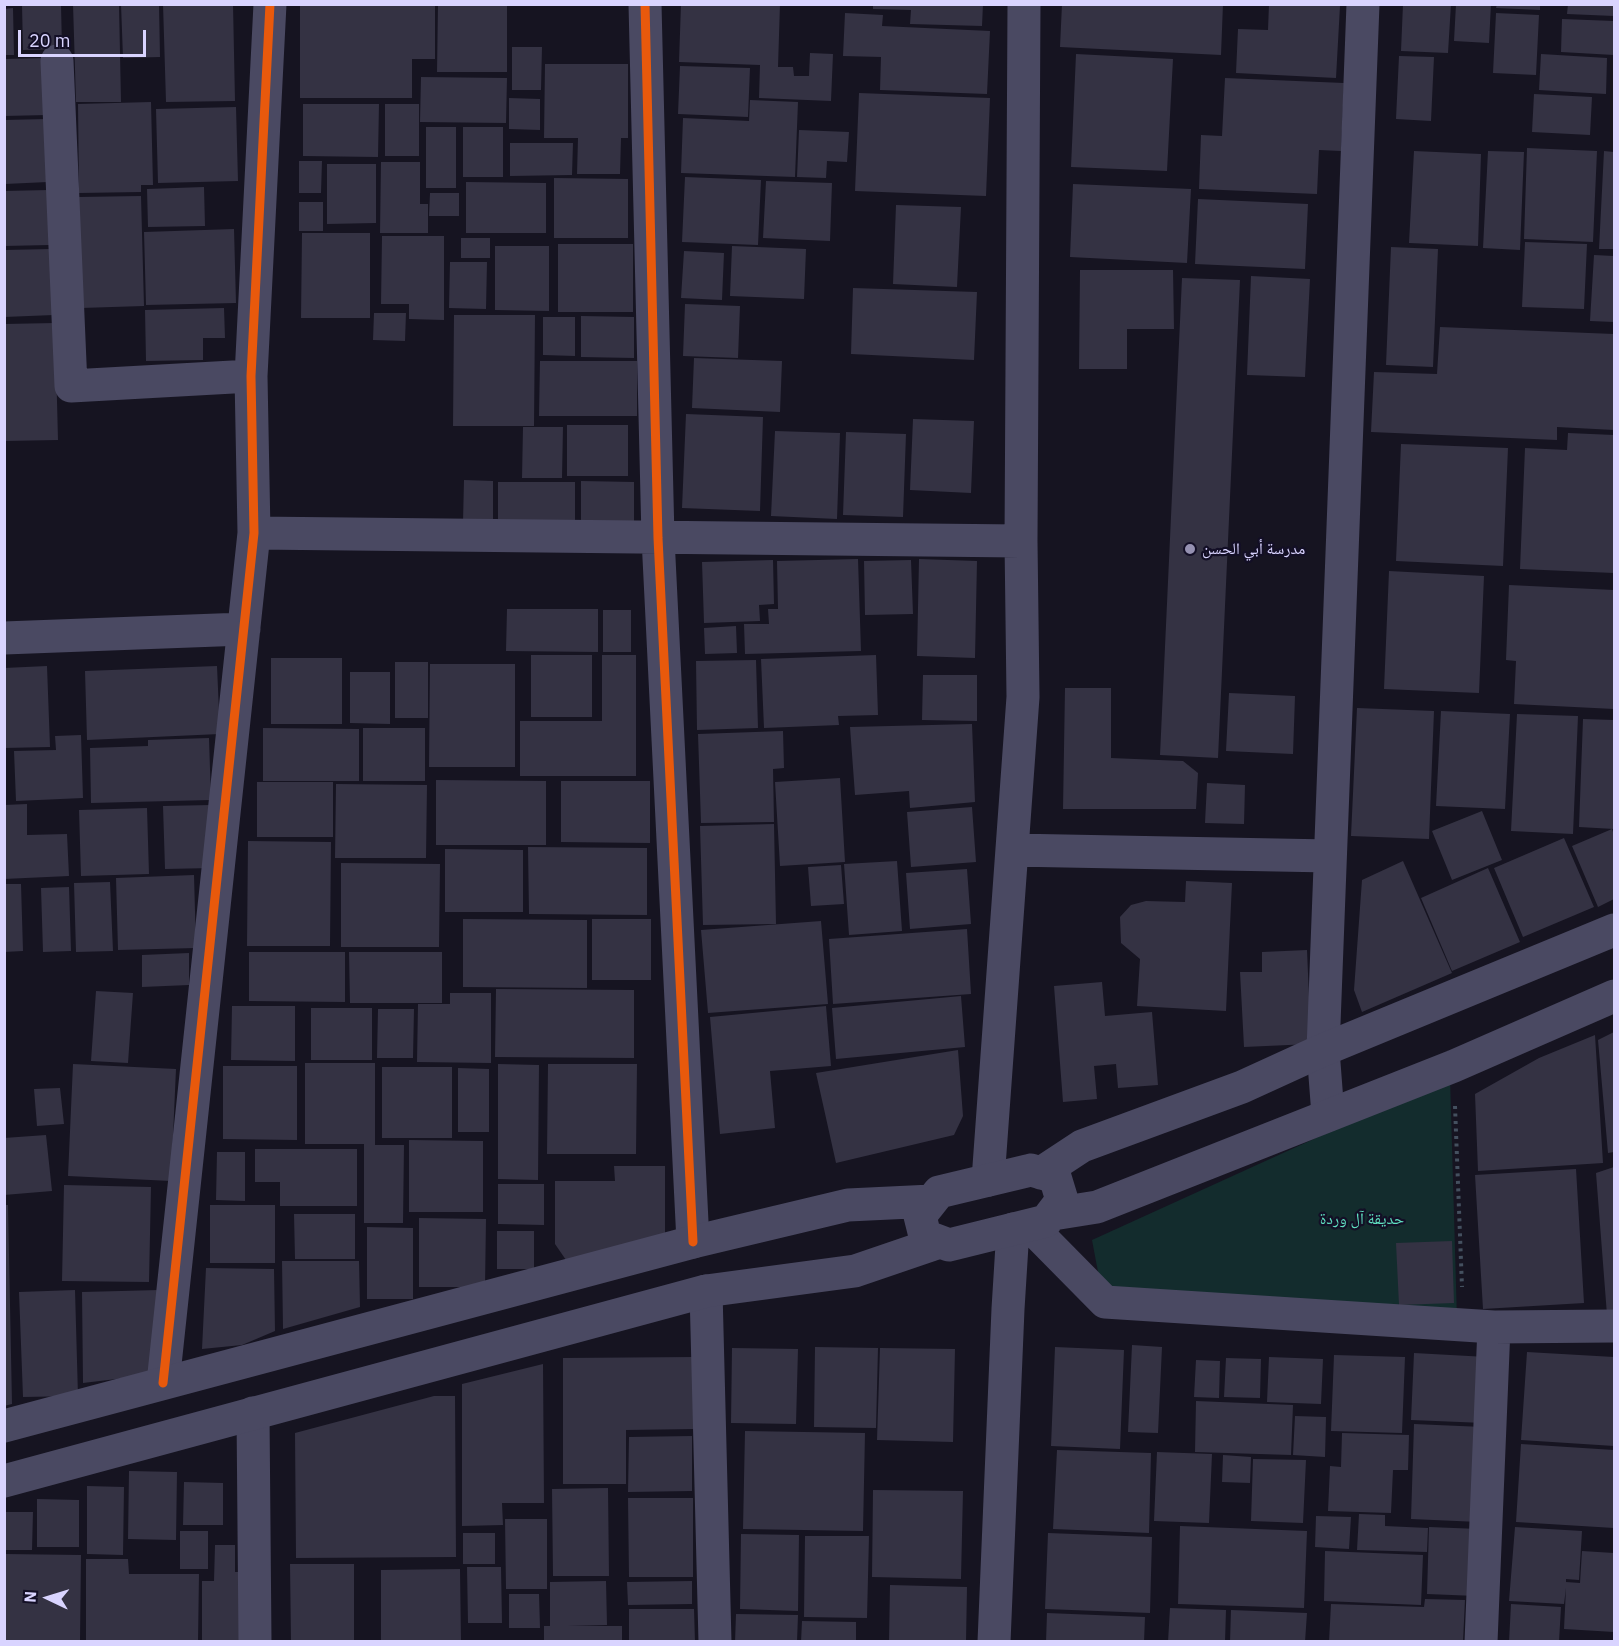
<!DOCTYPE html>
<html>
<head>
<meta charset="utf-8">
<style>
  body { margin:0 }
  #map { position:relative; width:1619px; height:1646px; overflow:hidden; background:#161421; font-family:"IBM Plex Sans",sans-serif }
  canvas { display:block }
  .frame { position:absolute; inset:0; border:6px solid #d9d4ff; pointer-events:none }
  .north { position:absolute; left:18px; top:1568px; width:60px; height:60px; -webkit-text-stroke:4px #130f26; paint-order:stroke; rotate:274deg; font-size:16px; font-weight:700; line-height:24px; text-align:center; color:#d9d4ff }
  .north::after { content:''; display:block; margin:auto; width:21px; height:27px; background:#d9d4ff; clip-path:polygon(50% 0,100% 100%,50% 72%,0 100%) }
  .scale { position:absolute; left:18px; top:30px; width:128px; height:27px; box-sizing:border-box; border:3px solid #d9d4ff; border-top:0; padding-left:8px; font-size:18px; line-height:21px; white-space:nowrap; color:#d9d4ff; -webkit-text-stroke:4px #130f26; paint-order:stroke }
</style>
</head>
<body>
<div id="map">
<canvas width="1619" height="1646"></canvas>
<div class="frame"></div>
<div class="north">N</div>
<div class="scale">20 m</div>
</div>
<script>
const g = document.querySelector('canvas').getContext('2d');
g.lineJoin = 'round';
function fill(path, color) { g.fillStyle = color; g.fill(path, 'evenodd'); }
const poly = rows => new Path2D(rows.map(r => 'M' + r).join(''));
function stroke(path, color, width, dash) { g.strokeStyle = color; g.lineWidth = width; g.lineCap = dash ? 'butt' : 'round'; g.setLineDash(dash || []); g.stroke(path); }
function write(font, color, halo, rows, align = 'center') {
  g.font = font + ' "IBM Plex Sans","Noto Naskh Arabic",sans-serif'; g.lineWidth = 4.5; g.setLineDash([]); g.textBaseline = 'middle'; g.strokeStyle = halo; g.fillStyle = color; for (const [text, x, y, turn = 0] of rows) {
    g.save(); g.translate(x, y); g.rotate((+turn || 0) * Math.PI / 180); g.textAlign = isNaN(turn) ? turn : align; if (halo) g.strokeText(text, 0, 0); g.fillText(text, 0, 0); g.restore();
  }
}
const green = poly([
  [1450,1077,1457,1319,1102,1293,1092,1240]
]);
const building = poly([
  [61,4,62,49,23,50,22,5],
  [73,4,119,4,121,102,76,102],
  [121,4,159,4,160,57,123,58],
  [163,4,233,4,235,101,166,102],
  [300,4,435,4,435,59,412,59,412,98,300,98],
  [438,4,507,4,507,72,437,72],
  [681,4,780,4,778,67,793,67,794,76,809,76,810,53,833,54,831,101,759,98,760,65,679,62],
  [873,4,983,4,982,26,910,24,911,10,873,9],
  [1062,4,1223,4,1221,55,1060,47],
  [1269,4,1340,6,1336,78,1236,73,1238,29,1268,30],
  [1403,4,1451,4,1448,53,1401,51],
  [1456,4,1491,4,1489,43,1454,41],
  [1497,4,1540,4,1540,10,1496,8],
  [1568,4,1614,4,1614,16,1567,14],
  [13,8,14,55,4,55,4,9],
  [845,13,883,15,882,26,990,31,987,94,880,90,881,57,843,56],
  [1496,13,1539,15,1536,75,1493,73],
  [1562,19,1614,21,1614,55,1561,52],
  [512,47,542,47,541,90,512,90],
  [1076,54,1173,59,1167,171,1071,167],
  [1541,54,1607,58,1606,94,1539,90],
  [1399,56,1434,57,1431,121,1396,119],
  [47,58,48,115,4,116,4,59],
  [545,64,628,64,628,138,621,138,620,174,577,174,578,138,544,138],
  [680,66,750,68,748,117,678,114],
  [421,77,507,78,506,123,420,122],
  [1225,78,1344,83,1341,151,1319,150,1317,194,1199,189,1201,135,1222,136],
  [859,93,990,98,986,196,855,191],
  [1534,94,1592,97,1590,135,1532,132],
  [509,98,540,99,540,130,509,129],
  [750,100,798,102,795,177,681,173,683,118,749,121],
  [151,102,153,185,141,185,141,192,79,193,78,104],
  [303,104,379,104,378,157,303,156],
  [385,104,419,104,419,156,385,156],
  [236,107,238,181,158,183,156,109],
  [47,119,48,182,5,184,4,120],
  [426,127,456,127,456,188,426,188],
  [463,127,503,127,503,177,463,177],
  [799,130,849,132,847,162,827,161,826,178,797,177],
  [510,143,573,143,572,175,510,176],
  [1527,148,1597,151,1593,242,1524,239],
  [1414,151,1481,154,1478,246,1409,243],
  [1488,151,1524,152,1520,250,1483,248],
  [1604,151,1614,152,1614,249,1599,249],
  [299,161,322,161,321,193,299,193],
  [381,162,420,162,420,204,428,204,428,233,380,233],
  [327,164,376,164,376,223,327,224],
  [685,177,761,180,758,245,682,242],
  [554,178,628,179,628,238,554,238],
  [766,181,832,183,830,241,763,238],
  [466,182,546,183,546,233,466,233],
  [1073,184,1191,189,1187,263,1070,257],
  [204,187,205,226,148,227,147,189],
  [49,190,50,245,4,246,4,191],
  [430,193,459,193,459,216,429,216],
  [141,196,144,306,81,308,78,197],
  [1198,199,1308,204,1305,269,1195,264],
  [299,202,323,202,323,231,299,231],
  [896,205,961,207,957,287,893,284],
  [234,229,236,303,146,305,144,232],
  [302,233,370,233,370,318,301,318],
  [382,236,444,236,444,320,409,319,409,304,381,304],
  [461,238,490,238,490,258,461,258],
  [1525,242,1587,244,1584,309,1522,307],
  [558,244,633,244,633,312,558,312],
  [495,246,549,246,549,311,495,310],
  [732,246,806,249,804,299,730,296],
  [1391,247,1438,249,1433,367,1386,365],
  [52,249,54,315,4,317,4,250],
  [684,251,724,253,722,300,681,298],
  [1594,255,1614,256,1614,322,1590,321],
  [450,262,487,262,486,309,449,308],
  [1080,270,1173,270,1174,329,1127,329,1127,369,1079,369],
  [1251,276,1310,279,1305,377,1247,375],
  [1182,278,1240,280,1218,758,1160,755],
  [853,288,977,292,974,360,851,354],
  [685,304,740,306,738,358,683,356],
  [224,308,225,338,203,338,203,360,146,361,145,310],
  [374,313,406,313,405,341,373,340],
  [454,315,535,315,534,426,453,426],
  [581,316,634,317,634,358,581,357],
  [543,317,575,317,575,356,543,355],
  [55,323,58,440,4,441,4,324],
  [1440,327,1614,334,1614,430,1557,427,1557,440,1371,432,1374,372,1437,374],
  [694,358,782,361,780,412,692,408],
  [540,361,637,361,637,416,539,416],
  [686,414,763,417,760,511,682,508],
  [913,419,974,421,971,493,910,490],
  [567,425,628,425,628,476,567,476],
  [523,427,563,427,562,478,522,478],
  [775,431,840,433,837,519,771,516],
  [846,432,906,434,903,517,843,515],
  [1568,433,1614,435,1614,573,1520,569,1525,448,1567,450],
  [1401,444,1508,448,1503,566,1396,561],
  [464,480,493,481,493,522,463,522],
  [581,481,634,482,634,531,581,531],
  [498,482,575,482,575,530,498,530],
  [858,559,861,651,745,654,744,624,769,624,768,609,778,609,777,561],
  [919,559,977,561,975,658,917,656],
  [773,560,774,604,759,605,760,621,704,623,702,562],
  [911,560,913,614,865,615,864,561],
  [1389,571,1484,576,1479,693,1384,689],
  [1509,585,1614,590,1614,709,1514,704,1516,661,1506,660],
  [507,609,598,609,598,652,506,651],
  [603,610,631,610,631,652,603,652],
  [736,626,737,653,705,654,704,628],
  [531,655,592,655,592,717,531,717],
  [602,655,636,655,636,776,520,776,520,721,602,721],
  [876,655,878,715,838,716,839,725,764,728,761,659],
  [271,658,342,658,342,724,271,724],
  [756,660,758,728,697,730,696,661],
  [395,662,428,662,428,718,395,718],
  [430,664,515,664,515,767,429,767],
  [47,666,50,747,4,748,4,668],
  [217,666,220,734,87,740,85,671],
  [350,672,390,672,390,724,350,723],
  [923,675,977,675,977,721,922,720],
  [1065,688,1111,688,1111,758,1183,761,1198,773,1196,809,1063,809],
  [1229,693,1295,696,1293,754,1226,751],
  [1357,708,1434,711,1429,839,1351,836],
  [1441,711,1510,714,1505,809,1436,806],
  [1517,714,1578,716,1573,834,1511,831],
  [1583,719,1614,720,1614,829,1579,827],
  [972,724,975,802,910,808,909,791,855,795,850,727],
  [263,728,359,729,359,781,263,781],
  [363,728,425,728,425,781,363,781],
  [783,731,784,768,773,769,774,822,701,823,698,734],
  [81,735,83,798,16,801,14,751,56,750,55,736],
  [209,738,211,800,91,803,90,748,148,746,148,740],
  [840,778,845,862,780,866,775,782],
  [436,780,546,781,546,845,436,845],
  [561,781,650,781,650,843,561,842],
  [257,782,333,782,333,837,257,837],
  [1207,783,1245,785,1244,824,1205,823],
  [336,784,427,785,426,858,335,858],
  [27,804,27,835,67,834,69,876,4,879,4,805],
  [211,805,213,868,165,869,163,806],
  [972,807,976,862,911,867,907,812],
  [147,808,149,874,81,876,79,810],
  [1482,811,1502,860,1452,880,1432,831],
  [774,824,776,924,703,925,700,826],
  [1612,829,1614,835,1614,899,1598,907,1572,846],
  [1564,838,1594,907,1523,937,1494,868],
  [248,841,331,842,330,946,247,946],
  [528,847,647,848,647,915,529,914],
  [445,849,523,850,523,912,445,912],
  [897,861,902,931,849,935,844,864],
  [1403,861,1452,973,1362,1012,1354,990,1362,880],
  [341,863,440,864,439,947,341,947],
  [841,865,844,904,811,906,808,867],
  [1488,868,1520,942,1452,971,1421,898],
  [967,869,971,924,910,929,906,873],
  [194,875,196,948,118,950,116,878],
  [1186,881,1232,883,1226,1011,1137,1006,1140,959,1121,943,1120,917,1131,905,1146,901,1185,902],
  [110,882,113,951,76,952,74,883],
  [4,884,21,884,23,951,4,952],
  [69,887,71,951,43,952,41,888],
  [463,919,587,920,587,988,463,987],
  [592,919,651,919,651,980,592,980],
  [821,921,828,1004,708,1013,701,930],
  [967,929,971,994,833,1004,829,939],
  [1307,950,1311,1044,1244,1047,1240,972,1262,972,1262,952],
  [249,952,345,952,345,1002,249,1001],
  [349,952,442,952,442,1003,350,1003],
  [189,953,189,985,142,987,142,955],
  [1102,982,1105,1016,1152,1012,1158,1085,1118,1088,1116,1064,1094,1066,1097,1099,1063,1102,1054,986],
  [496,989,634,990,634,1058,495,1057],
  [96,991,133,993,128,1063,91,1061],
  [450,993,491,993,491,1063,417,1062,418,1004,450,1004],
  [961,996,965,1047,836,1059,832,1008],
  [232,1006,295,1006,295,1061,231,1060],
  [826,1006,831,1066,770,1071,775,1128,720,1134,710,1017],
  [311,1008,372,1008,372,1060,311,1060],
  [378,1009,414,1009,413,1058,377,1058],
  [1614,1032,1614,1152,1608,1153,1598,1040],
  [1595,1035,1603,1163,1478,1171,1475,1094,1539,1058],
  [958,1050,963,1116,954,1135,836,1163,816,1073],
  [305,1063,375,1063,375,1145,404,1145,403,1223,364,1223,364,1144,305,1144],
  [73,1064,176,1069,171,1181,68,1176],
  [498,1064,539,1065,538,1180,498,1179],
  [548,1064,637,1064,636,1154,547,1154],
  [223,1066,297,1066,297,1140,223,1139],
  [382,1067,452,1067,452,1138,382,1138],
  [458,1068,489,1069,489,1132,458,1132],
  [60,1088,64,1124,37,1126,34,1089],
  [46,1135,52,1191,4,1195,4,1138],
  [409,1140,483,1141,483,1212,409,1212],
  [255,1149,357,1149,357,1206,280,1206,280,1182,255,1182],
  [217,1152,245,1152,245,1201,216,1200],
  [614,1166,665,1166,665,1244,566,1260,555,1244,555,1181,615,1181],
  [1614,1167,1614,1315,1607,1315,1596,1173],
  [1576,1169,1584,1303,1483,1309,1475,1175],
  [498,1184,544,1184,544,1225,498,1224],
  [64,1185,151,1187,149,1282,62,1281],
  [4,1205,8,1205,12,1404,4,1406],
  [210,1205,275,1205,275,1263,210,1263],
  [294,1214,355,1214,355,1259,295,1259],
  [419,1218,486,1219,485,1287,419,1287],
  [367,1227,413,1228,413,1299,367,1299],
  [497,1231,534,1231,534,1269,497,1269],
  [1452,1241,1454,1303,1399,1305,1396,1243],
  [282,1261,359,1261,360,1307,283,1329],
  [206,1268,274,1269,275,1331,242,1345,202,1349],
  [75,1290,78,1396,23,1397,19,1292],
  [159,1290,158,1374,83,1383,82,1292],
  [1132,1345,1162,1347,1158,1433,1128,1432],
  [815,1347,878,1348,876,1428,814,1427],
  [1055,1347,1124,1350,1120,1449,1051,1446],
  [732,1348,798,1349,796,1424,731,1423],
  [880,1348,955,1349,953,1442,877,1440],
  [1527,1352,1614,1357,1614,1446,1521,1440],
  [1414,1353,1487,1357,1484,1423,1411,1420],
  [1334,1355,1405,1357,1402,1433,1331,1431],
  [695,1357,695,1429,626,1430,626,1484,563,1484,563,1358],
  [1269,1357,1323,1359,1321,1404,1267,1402],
  [1226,1358,1261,1359,1260,1398,1224,1397],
  [1196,1360,1220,1361,1219,1398,1194,1397],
  [543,1364,544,1503,502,1503,503,1525,462,1526,462,1384],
  [434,1396,455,1396,456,1557,296,1558,295,1433],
  [1196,1401,1293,1405,1291,1455,1195,1452],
  [1295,1416,1326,1417,1325,1457,1293,1455],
  [1414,1424,1483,1427,1479,1522,1411,1519],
  [745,1431,865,1433,863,1531,743,1529],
  [1342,1433,1409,1435,1408,1470,1393,1470,1391,1513,1328,1511,1330,1466,1341,1467],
  [692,1436,692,1491,628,1492,629,1437],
  [1521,1444,1614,1450,1614,1528,1516,1522],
  [1057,1450,1151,1453,1149,1533,1053,1529],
  [1157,1452,1212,1454,1209,1523,1154,1521],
  [1223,1455,1251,1457,1250,1483,1222,1482],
  [1253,1459,1306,1460,1303,1523,1251,1521],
  [129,1471,177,1472,176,1540,128,1539],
  [184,1482,223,1483,223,1525,183,1525],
  [87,1486,124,1487,123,1555,87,1554],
  [608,1488,609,1576,553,1576,552,1489],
  [873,1490,963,1491,961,1579,872,1577],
  [628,1498,693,1498,693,1577,629,1577],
  [37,1499,79,1500,79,1547,37,1547],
  [4,1512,33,1512,32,1550,4,1550],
  [1359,1514,1385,1515,1385,1526,1428,1528,1427,1552,1357,1550],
  [1316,1516,1351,1517,1349,1549,1315,1547],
  [505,1519,547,1519,547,1589,506,1589],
  [1180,1526,1307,1531,1304,1608,1178,1604],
  [1429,1527,1479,1529,1476,1596,1427,1594],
  [1515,1527,1582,1531,1579,1580,1566,1579,1566,1582,1580,1583,1582,1551,1614,1553,1614,1632,1564,1629,1566,1588,1564,1604,1509,1601],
  [180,1531,208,1531,208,1569,180,1569],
  [463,1533,495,1533,495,1564,463,1564],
  [1048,1533,1152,1537,1150,1613,1045,1609],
  [741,1534,799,1535,798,1611,740,1609],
  [805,1536,869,1536,867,1618,804,1617],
  [215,1545,235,1545,235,1572,242,1572,242,1642,202,1642,202,1581,214,1581],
  [1325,1551,1423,1555,1421,1605,1324,1601],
  [4,1554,81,1555,80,1642,4,1642],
  [86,1559,128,1559,129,1574,199,1574,198,1642,86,1642],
  [290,1564,354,1564,354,1642,291,1642],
  [467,1567,501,1567,502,1623,468,1623],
  [460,1569,461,1642,381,1642,381,1570],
  [606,1581,607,1625,568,1626,622,1626,622,1642,544,1642,544,1626,550,1626,550,1582],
  [692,1581,692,1604,628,1605,627,1582],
  [890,1585,967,1587,966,1642,889,1642],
  [509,1594,539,1594,540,1628,509,1628],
  [1425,1599,1465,1600,1463,1642,1329,1642,1331,1604,1424,1607],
  [1511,1604,1561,1607,1559,1642,1509,1642],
  [1170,1608,1226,1610,1225,1642,1168,1642],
  [629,1609,694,1609,695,1642,629,1642],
  [1231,1610,1307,1613,1305,1642,1230,1642],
  [1047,1613,1145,1617,1144,1642,1046,1642],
  [736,1614,798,1615,797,1642,735,1642],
  [802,1621,856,1622,856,1642,801,1642]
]);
const path = poly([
  [1455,1106,1462,1287]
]);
const minor = poly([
  [645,4,658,538,693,1242],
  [57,61,71,386,251,376],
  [254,533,1021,541],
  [4,638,244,629],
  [1012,850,1330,856],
  [1328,1115,1323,1050,1363,4],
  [988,1180,1023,697,1021,541,1024,4],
  [1030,1226,1105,1302,1494,1327,1614,1326],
  [706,1291,715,1642],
  [163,1383,254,533,251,376,270,4],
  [253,1413,255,1642],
  [994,1642,1008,1309,1013,1229],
  [1481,1642,1494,1327]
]);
const tertiary = poly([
  [1031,1170,1055,1177,1062,1200,1046,1221,949,1245,925,1236,920,1216,939,1192,1031,1170],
  [1041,1173,1082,1146,1242,1087,1323,1050,1614,930],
  [1053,1214,1097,1207,1454,1066,1614,996],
  [4,1426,693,1242,848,1205,932,1201],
  [4,1481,706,1291,855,1271,940,1242]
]);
const cycleway = poly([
  [645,4,658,538,693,1242],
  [163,1383,254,533,251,376,270,4]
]);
const markers = [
  [1190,549,6,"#9591b1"]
];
const poiNames = [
  ["مدرسة أبي الحسن",1202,549]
];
const parkNames = [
  ["حديقة آل وردة",1362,1219]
];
fill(green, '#132c2d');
fill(building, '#343243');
stroke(path, '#44505f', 4, [3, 4.5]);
stroke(minor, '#4a4962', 33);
stroke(tertiary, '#4a4962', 33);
stroke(cycleway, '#e8590c', 9);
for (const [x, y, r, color] of markers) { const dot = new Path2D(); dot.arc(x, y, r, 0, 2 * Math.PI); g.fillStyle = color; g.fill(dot); stroke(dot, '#130f26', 2); }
write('16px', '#d9d4ff', '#130f26', poiNames, 'left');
write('16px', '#5fe0c0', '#130f26', parkNames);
</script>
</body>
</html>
